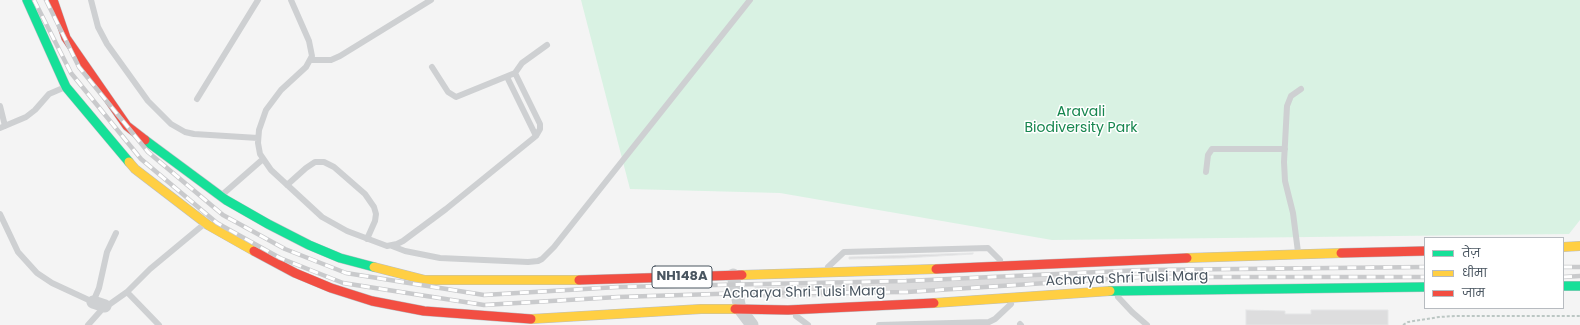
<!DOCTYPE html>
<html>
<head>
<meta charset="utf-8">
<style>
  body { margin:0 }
  #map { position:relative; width:1580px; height:325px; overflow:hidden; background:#f4f4f4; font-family:Poppins,"Noto Sans Devanagari",sans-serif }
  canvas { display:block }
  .legend { position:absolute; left:1424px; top:237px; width:140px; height:72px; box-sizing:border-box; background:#fff; border:1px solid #b7bbc0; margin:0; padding:5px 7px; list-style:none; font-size:12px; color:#4a5661 }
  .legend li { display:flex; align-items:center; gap:8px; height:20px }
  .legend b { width:20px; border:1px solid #b7bbc0 }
</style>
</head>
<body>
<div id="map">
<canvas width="1580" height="325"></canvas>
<ul class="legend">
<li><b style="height:5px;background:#16e098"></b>तेज़</li>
<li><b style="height:5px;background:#ffcf43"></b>धीमा</li>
<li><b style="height:5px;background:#f24e42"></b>जाम</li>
</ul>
</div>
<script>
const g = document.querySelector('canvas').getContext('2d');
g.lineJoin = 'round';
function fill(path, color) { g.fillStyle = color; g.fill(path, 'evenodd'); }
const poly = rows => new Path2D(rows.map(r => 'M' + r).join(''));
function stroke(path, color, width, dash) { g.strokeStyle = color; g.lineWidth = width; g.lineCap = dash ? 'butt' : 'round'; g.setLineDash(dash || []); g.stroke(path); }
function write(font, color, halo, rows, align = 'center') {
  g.font = font + ' Poppins,sans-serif'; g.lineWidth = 3; g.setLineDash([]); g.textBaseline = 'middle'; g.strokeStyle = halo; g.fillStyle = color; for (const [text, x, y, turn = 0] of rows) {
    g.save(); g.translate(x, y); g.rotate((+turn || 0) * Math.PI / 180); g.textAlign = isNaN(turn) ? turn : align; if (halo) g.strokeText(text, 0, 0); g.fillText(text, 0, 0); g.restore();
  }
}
const green = poly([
  [581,0,1580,0,1580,220,1569,234,1052,240,780,193,630,189]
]);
const building = poly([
  [973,253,973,254,904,258,849,259,849,257,973,253],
  [1065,275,1065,282,907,293,788,298,755,297,755,287,905,282,1065,275],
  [1246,310,1285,311,1285,314,1311,314,1311,310,1388,310,1388,325,1246,325,1246,310]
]);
const path = poly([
  [1403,325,1408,322,1439,317,1455,316,1580,316]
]);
const lane = poly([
  [91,0,98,27,107,44,148,101,171,124,185,132,194,134,258,138],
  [291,0,309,41,312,56,306,67,281,90,266,110,259,130,258,143,260,154,271,170,322,217,347,231,387,246,397,244,403,241,446,209,536,136,540,129,540,124,515,73,522,63,547,45],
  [311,60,331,60,340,56,431,0],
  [432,67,448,92,456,97,515,73],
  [507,77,536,136],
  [197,99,258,0],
  [0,106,5,126],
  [0,128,26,117,35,110,49,94,63,88],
  [1206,172,1208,155,1212,149,1285,149],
  [287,185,306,168,315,162,324,162,334,167,365,194,374,207,376,214,375,221,367,239],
  [223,194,263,159],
  [0,214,18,252,37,273,52,283,93,302,99,288,107,252,116,233],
  [392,246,405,251,440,258,528,262,538,261,542,259,554,247,750,0],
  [1298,252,1293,213,1285,181,1284,162,1287,106,1291,96,1301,89],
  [828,267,844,252,988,248,1000,260],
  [127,292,159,325],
  [1118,297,1132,312,1147,325],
  [796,316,808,325],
  [1020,324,1021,325],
  [88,325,105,306,110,304,127,292,150,269,203,225],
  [879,325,989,322,995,319,1011,304]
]);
const street = poly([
  [733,275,740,309,752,325],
  [93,302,105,306]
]);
const fast = poly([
  [27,0,66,87,129,162],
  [145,140,226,200,268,224,309,245,340,258,374,267],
  [1563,286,1580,286],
  [1110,291,1425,287]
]);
const slow = poly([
  [129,162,135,169,208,225,254,251],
  [1563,247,1580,246],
  [1187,258,1341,253],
  [374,267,425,280,579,280],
  [742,275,936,269],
  [934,303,1110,291],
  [531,319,701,309,735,309]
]);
const jam = poly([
  [53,0,66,38,127,126,145,140],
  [254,251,295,273,331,288,372,301,424,311,531,319],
  [1341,253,1425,251],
  [936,269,1187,258],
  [579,280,742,275],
  [735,309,788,310,934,303]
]);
const rail = poly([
  [34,0,71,73,141,159,217,223,280,258,343,283,484,305,618,297,747,293,907,292,1140,277,1425,277],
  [46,0,79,67,148,152,223,215,285,249,346,273,484,295,618,287,906,281,1142,270,1425,267],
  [1563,267,1580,267],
  [1563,277,1580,276]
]);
const shields = [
  [682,277,60]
];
const shieldNames = [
  ["NH148A",682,277]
];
const parkNames = [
  ["Aravali",1081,112],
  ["Biodiversity Park",1081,128]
];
const streetNames = [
  ["Acharya Shri Tulsi Marg",1127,279,-2],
  ["Acharya Shri Tulsi Marg",804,293,-1]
];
fill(green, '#d9f2e3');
fill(building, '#ddddde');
stroke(building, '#e5e6e7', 1);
stroke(fast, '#b9bec3', 10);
stroke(slow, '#b9bec3', 10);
stroke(jam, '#b9bec3', 10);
stroke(path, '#bcc7c4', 2, [3, 2]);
stroke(lane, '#ced0d2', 6);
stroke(street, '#ced0d2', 13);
stroke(fast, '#16e098', 9);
stroke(slow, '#ffcf43', 9);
stroke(jam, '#f24e42', 9);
stroke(rail, '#c9cacc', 4.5);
stroke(rail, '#fff', 3, [9]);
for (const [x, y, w] of shields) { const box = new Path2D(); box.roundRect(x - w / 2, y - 11, w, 22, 3); g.fillStyle = '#fff'; g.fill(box); stroke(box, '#4a5661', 1); }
write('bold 13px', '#4a5661', null, shieldNames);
write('14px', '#17864f', '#fff', parkNames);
write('14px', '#4a5661', '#fff', streetNames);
</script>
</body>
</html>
